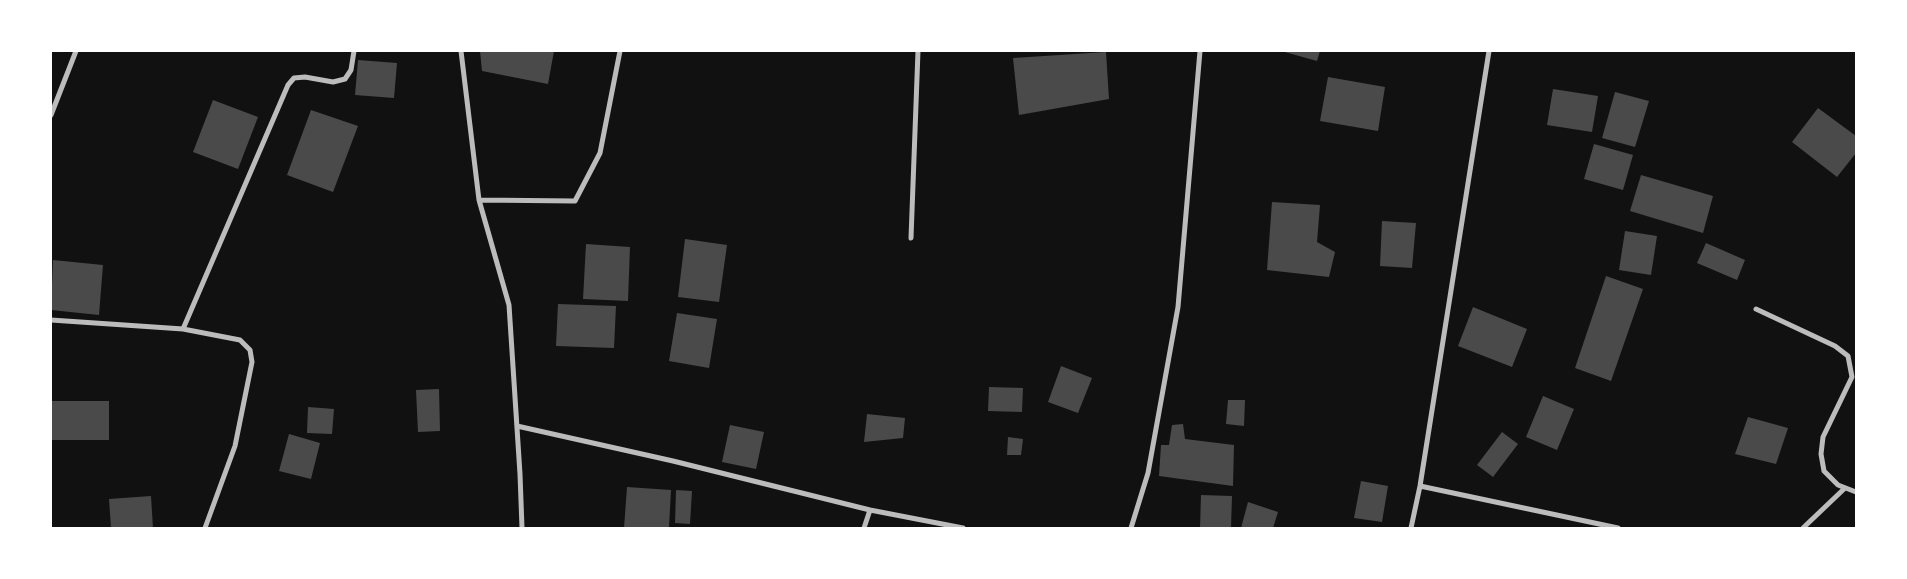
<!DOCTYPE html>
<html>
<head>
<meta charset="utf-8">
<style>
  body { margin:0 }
  #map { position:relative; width:1907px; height:579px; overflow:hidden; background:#111; font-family:Ubuntu,sans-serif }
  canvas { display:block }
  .frame { position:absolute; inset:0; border:52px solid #fff; pointer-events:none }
</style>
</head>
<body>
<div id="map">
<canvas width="1907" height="579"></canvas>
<div class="frame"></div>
</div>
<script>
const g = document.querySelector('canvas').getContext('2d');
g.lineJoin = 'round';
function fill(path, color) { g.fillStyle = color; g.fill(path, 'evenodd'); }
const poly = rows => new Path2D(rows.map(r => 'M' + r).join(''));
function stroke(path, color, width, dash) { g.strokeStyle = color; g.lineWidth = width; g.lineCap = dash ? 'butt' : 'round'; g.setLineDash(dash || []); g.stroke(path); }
const building = poly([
  [480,51,554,51,548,84,482,71],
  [1281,51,1320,51,1317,61],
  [1106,52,1109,99,1019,115,1013,58],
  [358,60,397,63,394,98,355,95],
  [1328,77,1385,87,1378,131,1320,121],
  [1553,89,1598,96,1592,132,1547,125],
  [1615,92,1649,101,1635,147,1602,138],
  [213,100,258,117,238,169,193,152],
  [1818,108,1856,136,1856,153,1837,177,1792,142],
  [311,110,358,126,333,192,287,175],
  [1594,144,1633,155,1623,190,1584,179],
  [1641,175,1713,196,1703,233,1630,211],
  [1272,202,1320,205,1317,242,1335,252,1329,277,1267,270],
  [1382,221,1416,223,1412,268,1380,266],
  [1625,231,1657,236,1651,275,1619,270],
  [685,239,727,245,719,302,678,297],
  [1706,243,1745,260,1737,280,1697,263],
  [586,244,630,247,628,301,583,299],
  [53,260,103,265,99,315,51,310],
  [1606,276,1643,289,1611,381,1575,368],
  [558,304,616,306,614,348,556,346],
  [1473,307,1527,329,1512,367,1458,346],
  [677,313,717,319,709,368,669,361],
  [1061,366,1092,378,1078,413,1048,402],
  [989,387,1023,388,1022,412,988,411],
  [439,389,440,431,418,432,416,390],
  [1543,396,1574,409,1557,450,1526,437],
  [1228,400,1245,400,1244,426,1226,424],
  [51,401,109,401,109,440,51,440],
  [308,407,334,409,332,434,307,433],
  [867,414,905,418,903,438,864,442],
  [1748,417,1788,428,1776,464,1735,454],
  [1183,424,1185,439,1234,445,1233,486,1159,476,1161,445,1169,445,1172,425],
  [730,425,764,432,756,469,722,462],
  [1502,432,1518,444,1493,477,1477,465],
  [289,434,320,443,311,479,279,471],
  [1008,437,1023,439,1021,455,1007,455],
  [1361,481,1388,486,1382,522,1354,518],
  [627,487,671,490,669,528,624,528],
  [676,490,692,491,690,524,675,523],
  [1201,495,1232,496,1231,528,1200,528],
  [151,496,153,528,111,528,109,499],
  [1248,502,1278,512,1273,528,1241,528]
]);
const minor = poly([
  [461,51,479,200,509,305,520,474,522,528],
  [51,115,76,51],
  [479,200,575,201,600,153,620,51],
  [911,238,918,51],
  [1756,309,1835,346,1848,356,1852,377,1823,437,1821,454,1824,471,1838,485,1856,492],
  [51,320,183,329,240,340,250,350,252,362,235,446,205,528],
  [183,329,288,85,294,78,305,77,333,82,345,79,351,70,354,51],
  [517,426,673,461,870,510,963,528],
  [1420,486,1618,528],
  [864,528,870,510],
  [1131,528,1148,473,1178,307,1200,51],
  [1411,528,1420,486,1489,51],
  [1803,528,1845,488]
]);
fill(building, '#4a4a4a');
stroke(minor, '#bcbcbc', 5);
</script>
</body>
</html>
